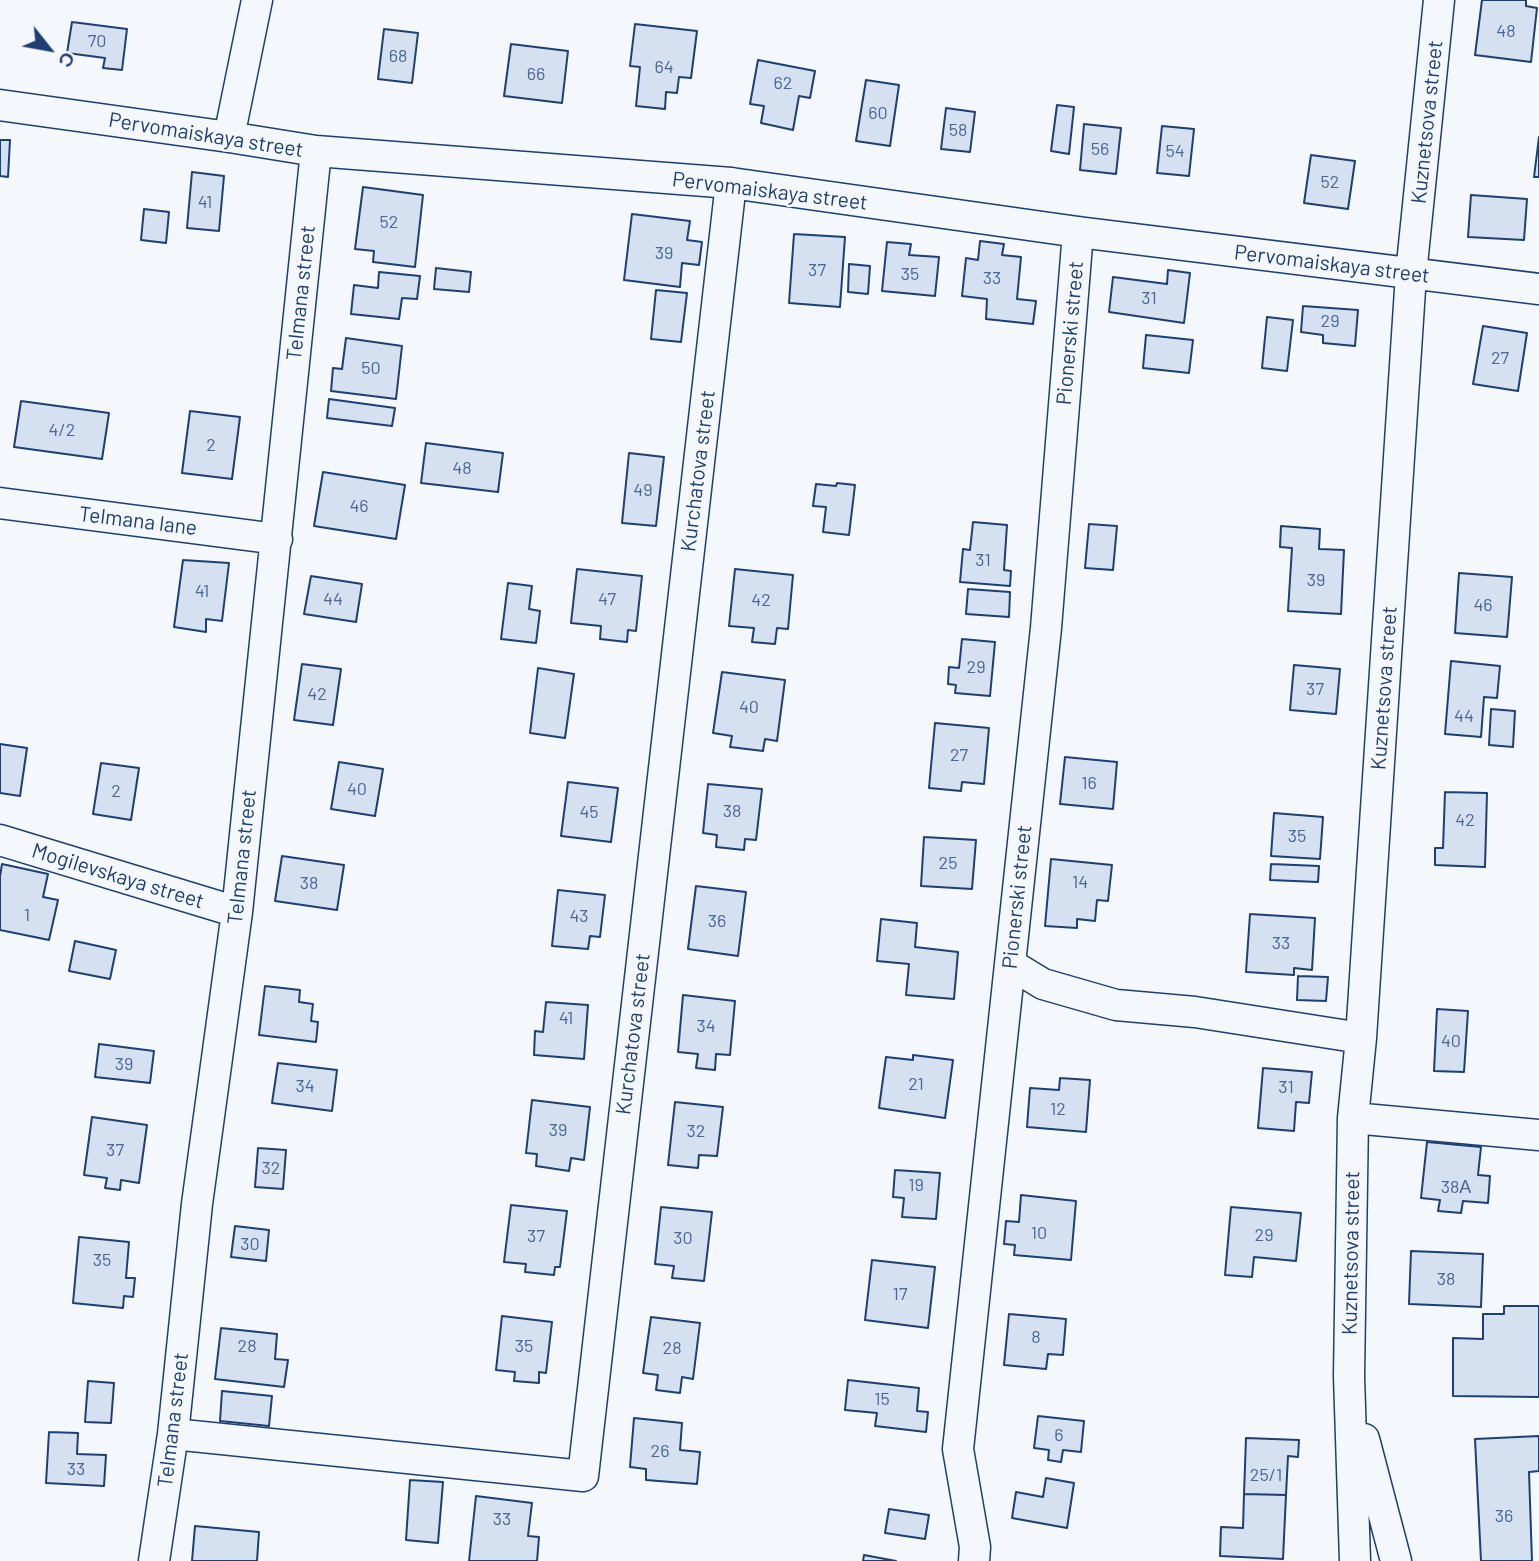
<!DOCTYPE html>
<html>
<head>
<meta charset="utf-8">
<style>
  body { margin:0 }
  #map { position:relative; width:1539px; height:1561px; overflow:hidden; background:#f4f7fb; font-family:Barlow,sans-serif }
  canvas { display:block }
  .north { position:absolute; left:14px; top:14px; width:70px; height:70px; -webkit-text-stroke:5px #f4f7fb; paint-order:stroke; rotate:121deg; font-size:19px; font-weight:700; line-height:28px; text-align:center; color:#1d3f73 }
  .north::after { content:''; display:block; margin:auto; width:24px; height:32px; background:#1d3f73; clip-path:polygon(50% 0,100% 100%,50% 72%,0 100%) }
</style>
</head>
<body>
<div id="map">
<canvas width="1539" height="1561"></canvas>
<div class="north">С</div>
</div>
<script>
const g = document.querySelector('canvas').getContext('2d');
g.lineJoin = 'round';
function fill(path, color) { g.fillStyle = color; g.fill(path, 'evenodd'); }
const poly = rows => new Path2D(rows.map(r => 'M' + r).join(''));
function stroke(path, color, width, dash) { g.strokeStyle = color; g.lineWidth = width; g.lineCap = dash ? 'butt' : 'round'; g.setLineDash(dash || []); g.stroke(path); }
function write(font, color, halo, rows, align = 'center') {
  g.font = font + ' Barlow,sans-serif'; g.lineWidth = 5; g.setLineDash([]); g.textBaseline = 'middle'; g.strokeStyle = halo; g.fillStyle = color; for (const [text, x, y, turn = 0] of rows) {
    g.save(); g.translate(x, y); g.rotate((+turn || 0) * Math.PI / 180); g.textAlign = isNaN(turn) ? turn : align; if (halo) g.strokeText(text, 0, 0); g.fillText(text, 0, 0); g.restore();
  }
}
const building = poly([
  [1482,0,1526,0,1526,6,1537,8,1531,62,1475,55,1482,0],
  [72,22,127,29,122,70,103,68,105,58,67,53,72,22],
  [635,24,697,31,691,78,679,77,677,93,666,92,665,109,636,106,640,67,630,66,635,24],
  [384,29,418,33,412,83,378,79,384,29],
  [511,44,568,51,562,103,504,96,511,44],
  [758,60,815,71,810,98,799,96,793,130,761,123,764,106,750,104,758,60],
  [866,80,899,85,890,146,856,141,866,80],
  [1057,105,1074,107,1069,154,1051,151,1057,105],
  [946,108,975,112,970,152,941,149,946,108],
  [1084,124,1121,128,1116,174,1080,170,1084,124],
  [1162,126,1194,129,1189,176,1157,173,1162,126],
  [1539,137,1539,177,1534,177,1539,137],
  [0,140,10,140,8,177,0,176,0,140],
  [1311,155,1355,161,1348,209,1304,203,1311,155],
  [192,172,224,176,219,231,187,228,192,172],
  [363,187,423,195,415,267,373,262,374,251,355,249,363,187],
  [1471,195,1527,199,1524,240,1468,237,1471,195],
  [144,209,169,212,166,243,141,240,144,209],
  [632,214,690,221,687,240,702,242,699,265,682,263,680,287,624,280,632,214],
  [794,234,845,237,840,307,789,303,794,234],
  [980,241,1004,244,1002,255,1021,257,1017,299,1036,301,1033,324,986,319,987,299,962,296,966,258,978,260,980,241],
  [887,242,911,244,909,255,939,257,935,296,882,291,887,242],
  [849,264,870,266,868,294,848,292,849,264],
  [436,268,471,272,469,292,434,289,436,268],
  [1168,270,1190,273,1184,323,1109,312,1113,277,1167,284,1168,270],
  [379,272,420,276,417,299,402,298,399,319,351,314,354,285,378,288,379,272],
  [656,290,687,293,681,342,651,339,656,290],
  [1303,306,1358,310,1355,346,1323,343,1323,335,1301,332,1303,306],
  [1267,317,1293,320,1287,371,1262,368,1267,317],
  [1483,326,1527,333,1518,391,1473,384,1483,326],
  [1146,335,1193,340,1189,373,1143,368,1146,335],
  [346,338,402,346,396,399,331,391,333,368,342,369,346,338],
  [329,399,395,408,392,426,327,418,329,399],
  [21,401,109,413,102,459,14,447,21,401],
  [190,411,240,417,232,479,182,473,190,411],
  [426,443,503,453,498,492,421,483,426,443],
  [629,453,664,457,656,526,622,523,629,453],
  [323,472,405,485,396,539,314,526,323,472],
  [837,483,855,485,849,535,823,532,826,507,813,506,816,484,836,486,837,483],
  [973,522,1007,525,1004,570,1011,571,1010,586,960,582,963,549,970,550,973,522],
  [1089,524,1117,526,1113,570,1085,568,1089,524],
  [1281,526,1320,529,1319,549,1344,550,1341,614,1288,611,1292,548,1280,547,1281,526],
  [183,560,229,563,222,621,206,619,206,632,174,627,183,560],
  [577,569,642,576,636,631,628,630,627,642,600,639,601,626,571,623,577,569],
  [735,569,793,575,788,629,777,628,775,644,752,642,754,628,729,626,735,569],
  [1459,573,1512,577,1507,637,1455,633,1459,573],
  [311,576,362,584,356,622,304,614,311,576],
  [508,583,532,586,529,609,540,611,536,643,501,639,508,583],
  [968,589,1010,592,1009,617,966,614,968,589],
  [962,639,995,642,990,696,955,693,956,685,948,684,949,667,959,668,962,639],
  [1451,661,1500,666,1497,698,1484,697,1481,737,1445,734,1451,661],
  [302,664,341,669,333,725,294,720,302,664],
  [1294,665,1340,669,1336,714,1290,710,1294,665],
  [538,668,574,674,565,738,530,733,538,668],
  [722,672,785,680,777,741,765,739,763,751,730,747,732,736,713,733,722,672],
  [1491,709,1515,711,1513,747,1489,745,1491,709],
  [935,723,989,728,984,784,962,782,961,791,929,788,935,723],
  [0,744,27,748,20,796,0,793,0,744],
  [1065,757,1117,762,1113,809,1060,804,1065,757],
  [339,762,383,769,375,816,331,809,339,762],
  [101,763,139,768,131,820,93,814,101,763],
  [568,782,618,788,611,842,561,836,568,782],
  [708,784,762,789,756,840,745,839,744,850,716,847,717,835,703,833,708,784],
  [1445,792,1487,793,1485,867,1435,865,1435,848,1443,848,1445,792],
  [1274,813,1323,817,1320,859,1271,856,1274,813],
  [924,837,976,840,972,889,921,886,924,837],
  [282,856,344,865,337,910,275,901,282,856],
  [1051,859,1112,865,1108,901,1097,900,1095,921,1077,919,1077,928,1045,926,1051,859],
  [2,864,48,874,43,897,58,900,49,940,0,930,0,876,2,864],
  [1271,864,1319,866,1318,882,1270,880,1271,864],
  [696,886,746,892,738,956,688,949,696,886],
  [558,890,605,895,600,937,590,936,588,949,552,946,558,890],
  [1250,914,1315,918,1312,970,1294,968,1294,975,1246,972,1250,914],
  [881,919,917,923,915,947,958,952,954,999,906,995,909,964,877,961,881,919],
  [75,941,116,950,110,979,69,971,75,941],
  [1298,976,1328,977,1326,1001,1297,1000,1298,976],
  [265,986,300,990,299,1002,313,1004,311,1021,318,1022,316,1042,259,1035,265,986],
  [683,995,735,1001,730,1055,716,1054,715,1070,696,1068,698,1054,678,1052,683,995],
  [546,1002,588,1005,584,1059,534,1055,535,1031,543,1032,546,1002],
  [1437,1009,1468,1011,1464,1072,1434,1071,1437,1009],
  [99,1044,154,1051,150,1083,95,1077,99,1044],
  [913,1055,953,1060,945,1118,879,1108,886,1057,913,1060,913,1055],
  [278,1063,337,1070,332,1111,272,1103,278,1063],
  [1263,1068,1312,1072,1309,1103,1296,1102,1294,1131,1258,1128,1263,1068],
  [1060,1078,1090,1080,1086,1132,1027,1127,1030,1088,1059,1090,1060,1078],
  [532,1100,590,1107,584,1160,571,1158,569,1171,536,1166,537,1154,526,1153,532,1100],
  [675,1102,723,1107,717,1156,699,1155,698,1168,668,1165,675,1102],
  [92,1117,147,1125,139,1183,121,1180,120,1190,105,1188,107,1178,84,1175,92,1117],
  [1427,1142,1481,1147,1478,1175,1490,1176,1488,1203,1463,1201,1461,1213,1438,1211,1440,1200,1421,1198,1427,1142],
  [258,1148,286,1150,283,1189,255,1187,258,1148],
  [895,1170,940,1173,936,1219,902,1217,904,1198,893,1197,895,1170],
  [1021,1195,1076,1201,1071,1260,1014,1255,1015,1245,1004,1244,1006,1221,1019,1222,1021,1195],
  [511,1205,567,1211,560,1267,555,1267,554,1275,525,1272,526,1264,504,1262,511,1205],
  [661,1207,712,1212,704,1281,672,1278,674,1266,655,1264,661,1207],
  [1231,1207,1301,1213,1296,1261,1254,1257,1252,1277,1225,1275,1231,1207],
  [235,1226,269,1230,266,1261,231,1257,235,1226],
  [79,1237,129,1242,126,1278,135,1278,133,1297,124,1296,123,1308,73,1303,79,1237],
  [1411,1251,1483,1254,1481,1307,1409,1304,1411,1251],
  [872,1260,935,1267,928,1328,865,1320,872,1260],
  [1504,1306,1539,1306,1539,1397,1453,1396,1453,1338,1483,1339,1483,1314,1504,1314,1504,1306],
  [1009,1314,1066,1319,1063,1355,1048,1354,1046,1369,1004,1365,1009,1314],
  [502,1316,552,1322,546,1373,539,1372,539,1383,514,1381,515,1372,496,1370,502,1316],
  [651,1317,700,1323,693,1379,682,1377,680,1393,656,1390,658,1375,643,1373,651,1317],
  [221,1328,277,1334,275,1359,288,1360,284,1387,215,1379,221,1328],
  [848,1380,919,1388,917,1411,928,1412,926,1432,875,1426,877,1413,845,1410,848,1380],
  [88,1381,114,1383,111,1423,85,1422,88,1381],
  [222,1391,272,1396,269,1426,220,1421,222,1391],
  [1038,1416,1084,1421,1081,1452,1063,1450,1061,1462,1048,1460,1049,1450,1034,1448,1038,1416],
  [634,1418,682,1423,680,1450,700,1452,697,1484,646,1480,646,1469,630,1467,634,1418],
  [49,1432,78,1433,77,1454,106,1455,104,1486,46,1483,49,1432],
  [1539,1436,1539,1471,1529,1472,1532,1561,1481,1561,1475,1439,1539,1436],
  [1246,1438,1299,1440,1298,1457,1288,1456,1286,1495,1244,1494,1246,1438],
  [1046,1478,1074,1483,1067,1528,1012,1518,1016,1492,1043,1497,1046,1478],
  [410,1480,443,1482,438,1543,406,1540,410,1480],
  [1244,1494,1286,1495,1283,1559,1220,1556,1221,1527,1243,1528,1244,1494],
  [476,1496,532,1503,528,1536,539,1537,537,1561,469,1561,476,1496],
  [889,1509,929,1515,925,1539,885,1533,889,1509],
  [195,1526,259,1532,257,1561,192,1561,195,1526],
  [864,1555,896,1561,863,1561,864,1555]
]);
const minor = poly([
  [0,105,229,137,316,151,731,183,1078,232,1539,289],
  [229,137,257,0],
  [0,503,277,539],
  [0,840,237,912],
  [1010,964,1043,984,1116,1005,1195,1012,1361,1038],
  [1353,1118,1539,1135],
  [173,1434,583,1476,731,183],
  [1364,1439,1396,1561],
  [154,1561,173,1434,197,1204,237,912,316,151],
  [974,1561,975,1547,958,1449,1046,628,1078,232],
  [1355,1561,1349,1376,1353,1118,1361,1038,1411,274,1439,0]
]);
const numberNames = [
  ["48",1506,31],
  ["70",97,41],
  ["68",398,56],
  ["64",664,67],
  ["66",536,74],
  ["62",783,83],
  ["60",878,113],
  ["58",958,130],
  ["56",1100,149],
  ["54",1175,151],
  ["52",1330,182],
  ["41",205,202],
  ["52",389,222],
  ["39",664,253],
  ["37",817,270],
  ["35",910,274],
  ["33",992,278],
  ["31",1149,298],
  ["29",1330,321],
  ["27",1500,358],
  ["50",371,368],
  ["4/2",62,430],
  ["2",211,445],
  ["48",462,468],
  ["49",643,490],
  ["46",359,506],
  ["31",983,560],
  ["39",1316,580],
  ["41",202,591],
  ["44",333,599],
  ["47",607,599],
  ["42",761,600],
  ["46",1483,605],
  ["29",976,667],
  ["37",1315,689],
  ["42",317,694],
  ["40",749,707],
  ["44",1464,716],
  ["27",959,755],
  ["16",1089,783],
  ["40",357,789],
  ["2",116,791],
  ["38",732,811],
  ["45",589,812],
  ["42",1465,820],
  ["35",1297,836],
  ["25",948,863],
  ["14",1080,882],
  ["38",309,883],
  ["1",27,915],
  ["43",579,916],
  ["36",717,921],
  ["33",1281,943],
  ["41",566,1018],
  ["34",706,1026],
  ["40",1451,1041],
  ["39",124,1064],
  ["21",916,1084],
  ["34",305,1086],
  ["31",1286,1087],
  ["12",1058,1109],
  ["39",558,1130],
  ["32",696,1131],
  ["37",115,1150],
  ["32",271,1168],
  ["19",916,1185],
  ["38А",1456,1187],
  ["10",1039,1233],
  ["29",1264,1235],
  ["37",536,1236],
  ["30",683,1238],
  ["30",250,1244],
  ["35",102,1260],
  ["38",1446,1279],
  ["17",900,1294],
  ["8",1036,1337],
  ["28",247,1346],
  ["35",524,1346],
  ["28",672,1348],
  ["15",882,1399],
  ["6",1059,1435],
  ["26",660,1451],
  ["33",76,1469],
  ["25/1",1266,1475],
  ["36",1504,1516],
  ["33",502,1519]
];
const streetNames = [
  ["Kuznetsova street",1427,122,-84],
  ["Pervomaiskaya street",206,135,9],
  ["Pervomaiskaya street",770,191,7],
  ["Pervomaiskaya street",1332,264,7],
  ["Telmana street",301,293,-84],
  ["Pionerski street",1070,333,-85],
  ["Kurchatova street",698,471,-83],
  ["Telmana lane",138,521,7],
  ["Kuznetsova street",1384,688,-86],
  ["Telmana street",242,857,-84],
  ["Mogilevskaya street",118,876,17],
  ["Pionerski street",1017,897,-84],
  ["Kurchatova street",633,1034,-83],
  ["Kuznetsova street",1351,1253,-89],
  ["Telmana street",173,1420,-83]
];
fill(building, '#d5e0f0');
stroke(building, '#1d3f73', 2);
stroke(minor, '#1d3f73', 33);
stroke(minor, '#f4f7fb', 30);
write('18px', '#4b6792', null, numberNames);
write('21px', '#1d3f73', '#f4f7fb', streetNames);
</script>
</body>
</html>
